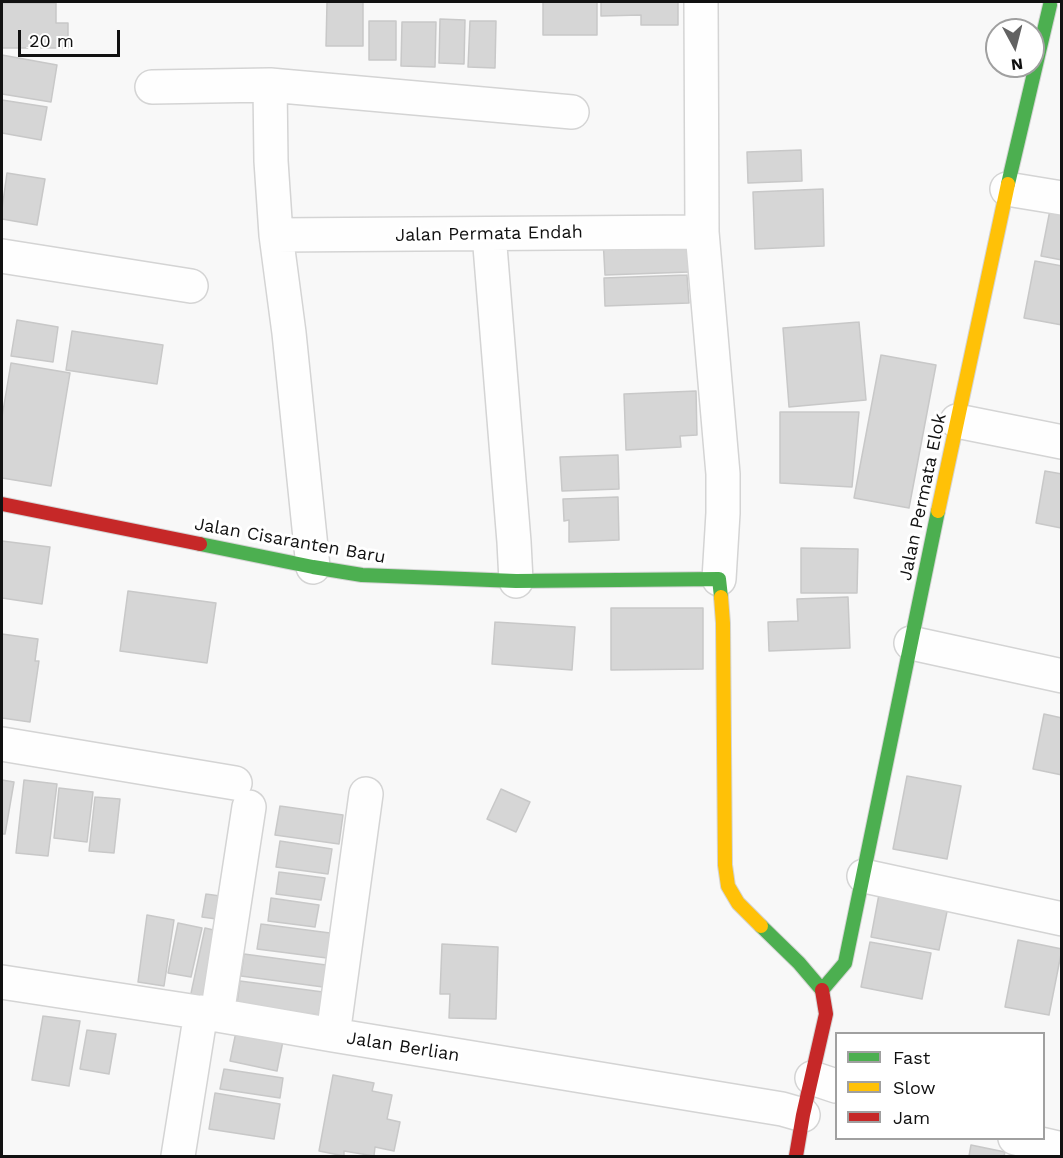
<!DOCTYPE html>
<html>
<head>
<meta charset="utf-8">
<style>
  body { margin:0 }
  #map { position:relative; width:1063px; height:1158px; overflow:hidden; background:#f8f8f8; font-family:"Work Sans",sans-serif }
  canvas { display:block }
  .frame { position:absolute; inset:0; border:3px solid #111; pointer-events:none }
  .legend { position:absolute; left:835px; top:1032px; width:210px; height:108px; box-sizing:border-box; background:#fff; border:2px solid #a0a0a0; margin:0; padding:8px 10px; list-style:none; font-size:18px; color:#111 }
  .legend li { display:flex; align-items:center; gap:12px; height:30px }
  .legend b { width:30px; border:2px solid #a0a0a0 }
  .north { position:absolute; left:985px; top:18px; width:60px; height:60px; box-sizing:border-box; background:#fff; border:2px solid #a0a0a0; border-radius:50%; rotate:173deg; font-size:16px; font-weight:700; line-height:24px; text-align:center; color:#111 }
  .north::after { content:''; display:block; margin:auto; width:21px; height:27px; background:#626262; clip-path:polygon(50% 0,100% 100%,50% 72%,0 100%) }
  .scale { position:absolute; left:18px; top:30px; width:102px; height:27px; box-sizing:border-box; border:3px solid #111; border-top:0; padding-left:8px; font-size:18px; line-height:21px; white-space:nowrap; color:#111; -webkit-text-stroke:4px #fff; paint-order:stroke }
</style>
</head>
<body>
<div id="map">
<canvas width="1063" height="1158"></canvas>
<div class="frame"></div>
<ul class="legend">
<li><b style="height:8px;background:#4caf50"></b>Fast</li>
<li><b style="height:8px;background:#ffc107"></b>Slow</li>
<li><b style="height:8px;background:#c62828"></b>Jam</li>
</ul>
<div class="north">N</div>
<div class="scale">20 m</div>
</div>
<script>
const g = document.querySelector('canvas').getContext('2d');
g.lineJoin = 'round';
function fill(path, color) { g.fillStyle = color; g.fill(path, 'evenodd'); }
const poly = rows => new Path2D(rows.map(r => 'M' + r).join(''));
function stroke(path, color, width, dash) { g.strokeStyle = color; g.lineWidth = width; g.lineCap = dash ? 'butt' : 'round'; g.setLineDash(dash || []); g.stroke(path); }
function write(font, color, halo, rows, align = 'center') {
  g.font = font + ' "Work Sans",sans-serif'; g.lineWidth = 6; g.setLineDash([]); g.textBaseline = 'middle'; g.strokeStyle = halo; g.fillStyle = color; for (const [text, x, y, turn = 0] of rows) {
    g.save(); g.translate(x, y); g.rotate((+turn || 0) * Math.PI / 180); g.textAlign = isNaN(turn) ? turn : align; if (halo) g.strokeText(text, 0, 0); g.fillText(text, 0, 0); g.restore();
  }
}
const building = poly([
  [327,2,363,2,363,46,326,46,327,2],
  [543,2,597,2,597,35,543,35,543,2],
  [601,2,678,2,678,25,641,25,641,15,601,16,601,2],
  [2,3,56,3,56,23,68,23,68,48,2,48,2,3],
  [440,19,465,20,464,64,439,63,440,19],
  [369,21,396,21,396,60,369,60,369,21],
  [470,21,496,21,495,68,468,67,470,21],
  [402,22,436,22,435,67,401,66,402,22],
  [2,55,57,65,51,102,2,94,2,55],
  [2,100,47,107,41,140,2,133,2,100],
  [801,150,802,181,748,183,747,152,801,150],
  [7,173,45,179,37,225,2,219,2,209,7,173],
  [823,189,824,246,755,249,753,192,823,189],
  [1050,210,1062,212,1062,260,1041,256,1050,210],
  [687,236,689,272,605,275,603,239,687,236],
  [1035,261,1062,266,1062,325,1024,318,1035,261],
  [687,275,689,303,605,306,604,278,687,275],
  [17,320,58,327,53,362,11,356,17,320],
  [859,322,866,400,789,407,783,328,859,322],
  [72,331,163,345,157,384,66,370,72,331],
  [881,355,936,365,909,508,854,498,881,355],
  [11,363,70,373,51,486,2,478,2,417,11,363],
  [696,391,697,435,680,436,681,447,626,450,624,394,696,391],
  [780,412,859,412,852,487,780,483,780,412],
  [618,455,619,489,562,491,560,457,618,455],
  [1045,471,1062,474,1061,528,1036,523,1045,471],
  [618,497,619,540,569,542,569,520,564,521,563,499,618,497],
  [2,541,50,547,42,604,2,598,2,541],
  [801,548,858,549,857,593,801,593,801,548],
  [128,591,216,603,207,663,120,651,128,591],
  [848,597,850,648,769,651,768,622,798,621,797,599,848,597],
  [611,608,703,608,703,669,611,670,611,608],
  [495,622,575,627,572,670,492,664,495,622],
  [2,634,38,639,35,661,39,661,30,722,2,718,2,634],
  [1044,714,1062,718,1062,775,1033,769,1044,714],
  [907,776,961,786,947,859,893,849,907,776],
  [2,780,14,782,5,834,2,834,2,780],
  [24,780,57,784,48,856,16,853,24,780],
  [59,788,93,792,87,842,54,838,59,788],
  [501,789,530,802,516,832,487,819,501,789],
  [95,797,120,799,114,853,89,851,95,797],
  [280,806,343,815,339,844,275,835,280,806],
  [280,841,332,849,328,874,276,867,280,841],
  [279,872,325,878,321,900,276,894,279,872],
  [880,889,949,902,939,950,871,937,880,889],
  [206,894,234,898,231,921,202,917,206,894],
  [271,898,319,905,315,927,268,921,271,898],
  [147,915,174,920,164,986,138,982,147,915],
  [178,923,202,928,191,977,168,973,178,923],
  [261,924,330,933,327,958,257,949,261,924],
  [205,928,226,933,212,1002,190,998,205,928],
  [1018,940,1062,949,1049,1015,1005,1007,1018,940],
  [870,942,931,953,922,999,861,987,870,942],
  [442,944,498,947,496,1019,449,1018,450,994,440,994,442,944],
  [244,954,326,965,323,987,241,976,244,954],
  [240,981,323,992,319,1015,237,1004,240,981],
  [43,1016,80,1021,69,1086,32,1080,43,1016],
  [237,1027,284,1036,277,1071,230,1061,237,1027],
  [87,1030,116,1034,109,1074,80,1069,87,1030],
  [224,1069,283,1078,280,1098,220,1089,224,1069],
  [333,1075,374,1083,372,1091,392,1095,387,1119,400,1122,394,1151,375,1147,374,1156,344,1151,344,1156,319,1151,333,1075],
  [215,1093,280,1104,274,1139,209,1129,215,1093],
  [971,1145,1005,1152,1004,1156,969,1156,971,1145]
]);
const street = poly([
  [701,2,702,232,723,474,723,513,719,579],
  [152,87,270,85],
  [1007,189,1062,198],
  [489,234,514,542,516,581],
  [276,235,702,232],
  [2,256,191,286],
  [957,421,1062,442],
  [313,567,289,333,276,235,271,161,270,85,572,112],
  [911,643,1062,676],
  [2,744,235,783],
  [864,876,1062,919],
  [2,982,217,1015,333,1035,782,1109,803,1115],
  [217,1015,249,807],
  [333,1035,366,794],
  [812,1078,836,1086],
  [1015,1138,1062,1149],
  [178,1156,201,1012]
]);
const fast = poly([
  [1008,184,1050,5],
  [200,544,313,567,362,575,516,581,719,579,721,597],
  [761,926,799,963,822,990],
  [822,990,845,963,938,511]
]);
const slow = poly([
  [938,511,1008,184],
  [721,597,723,623,725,865,728,886,738,903,761,926]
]);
const jam = poly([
  [2,504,200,544],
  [796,1156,803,1115,826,1014,822,990]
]);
const streetNames = [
  ["Jalan Permata Endah",489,234,-1],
  ["Jalan Permata Elok",923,497,-78],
  ["Jalan Cisaranten Baru",290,541,10],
  ["Jalan Berlian",403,1047,9]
];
fill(building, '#d6d6d6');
stroke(building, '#c8c8c8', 1.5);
stroke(street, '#d4d4d4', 36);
stroke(fast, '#d4d4d4', 16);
stroke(slow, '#d4d4d4', 16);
stroke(jam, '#d4d4d4', 16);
stroke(street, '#fefefe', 33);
stroke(fast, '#4caf50', 14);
stroke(slow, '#ffc107', 14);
stroke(jam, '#c62828', 14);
write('18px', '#111', '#fff', streetNames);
</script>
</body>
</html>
